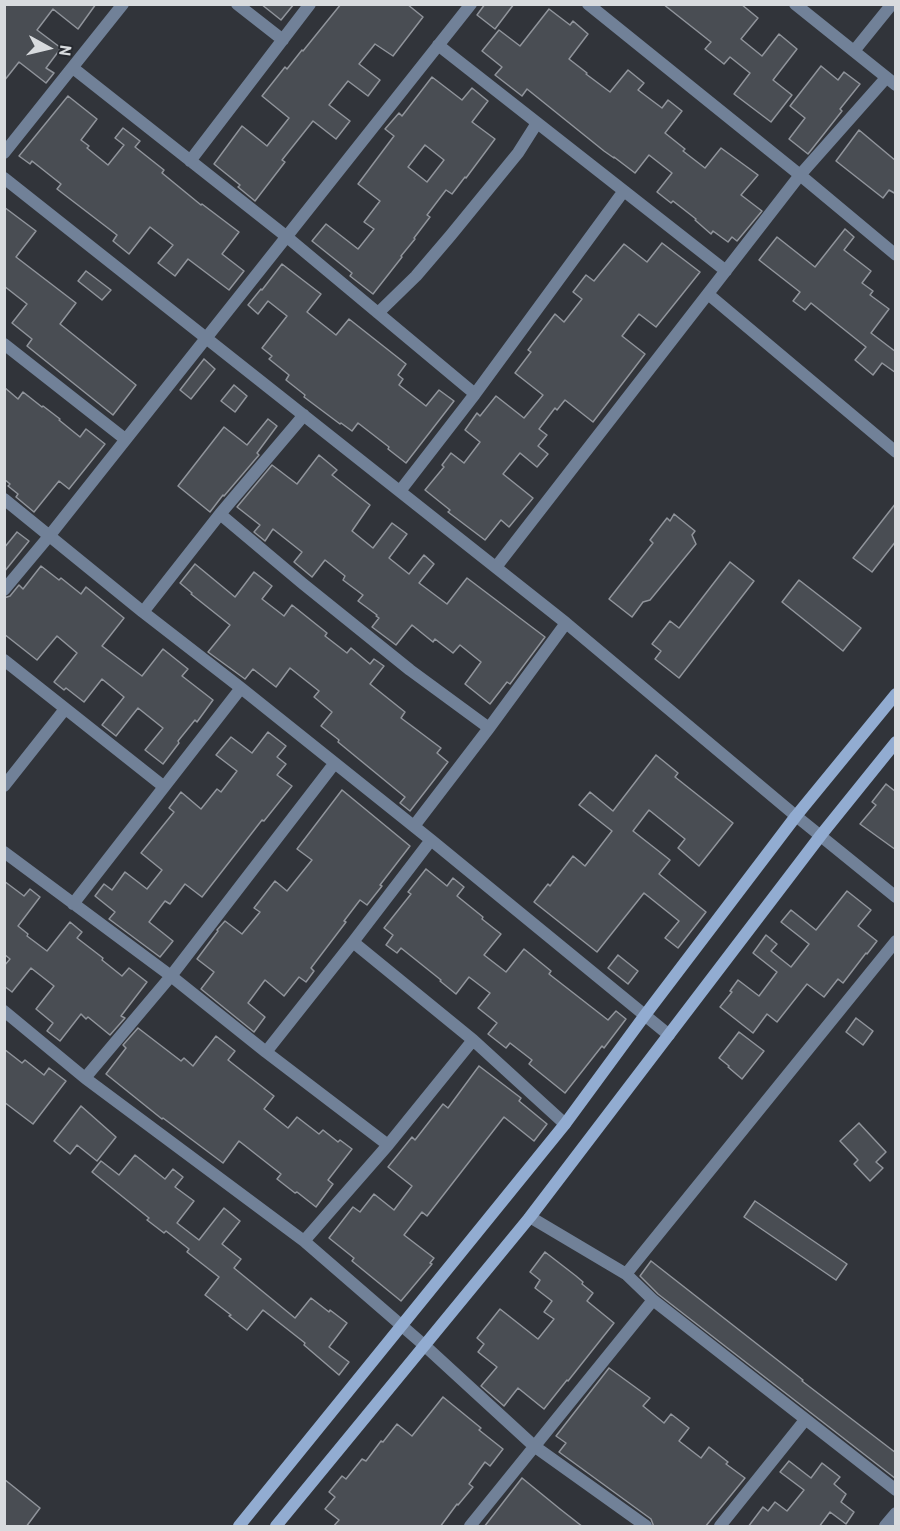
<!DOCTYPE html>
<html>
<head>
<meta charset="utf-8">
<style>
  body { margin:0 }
  #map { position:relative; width:900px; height:1531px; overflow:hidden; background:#31343a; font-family:Barlow,sans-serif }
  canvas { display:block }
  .frame { position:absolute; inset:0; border:6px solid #d8dbde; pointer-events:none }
  .north { position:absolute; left:18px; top:18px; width:60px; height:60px; -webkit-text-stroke:4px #272a30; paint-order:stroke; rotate:98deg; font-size:16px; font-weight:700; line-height:24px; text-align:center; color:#d8dbde }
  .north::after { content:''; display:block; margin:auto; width:21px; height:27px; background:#d8dbde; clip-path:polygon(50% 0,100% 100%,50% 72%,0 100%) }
</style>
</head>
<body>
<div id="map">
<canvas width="900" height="1531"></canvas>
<div class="frame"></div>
<div class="north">N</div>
</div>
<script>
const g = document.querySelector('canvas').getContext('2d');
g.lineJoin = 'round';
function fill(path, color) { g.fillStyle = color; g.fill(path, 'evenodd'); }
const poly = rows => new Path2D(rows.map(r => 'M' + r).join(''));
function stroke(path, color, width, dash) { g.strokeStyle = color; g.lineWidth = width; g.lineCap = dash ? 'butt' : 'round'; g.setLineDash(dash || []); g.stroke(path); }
const building = poly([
  [4,4,96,4,78,29,53,9,37,30,61,48,46,68,54,73,46,83,19,62,4,81,4,4],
  [261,4,294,4,281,20,261,4],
  [341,4,407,4,423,17,393,56,375,44,359,64,380,80,368,96,348,81,329,105,350,121,336,139,313,121,282,160,285,162,255,201,238,187,240,185,214,164,242,126,267,146,289,118,262,96,285,67,287,69,302,50,303,51,341,4],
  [485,4,514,4,495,29,477,15,485,4],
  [663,4,741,4,758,18,741,39,762,56,779,34,797,49,773,80,792,95,771,122,734,94,750,73,730,57,724,64,705,49,711,42,663,4],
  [549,9,570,25,573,21,588,34,569,59,587,73,586,74,610,92,628,70,644,83,638,90,662,108,668,100,682,111,665,133,685,149,683,151,705,168,721,148,758,175,741,195,762,211,737,241,732,237,728,242,713,231,711,234,695,220,696,219,673,201,671,203,657,192,672,173,649,155,635,173,614,157,614,158,604,151,527,89,522,96,495,75,502,67,482,51,499,30,520,46,549,9],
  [821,66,838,80,844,72,860,84,840,109,842,111,808,154,789,139,805,118,790,106,821,66],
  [432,77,462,100,472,88,488,101,472,122,495,139,466,178,465,177,452,194,446,190,427,215,430,217,414,238,415,239,401,256,402,257,373,294,350,276,352,273,312,241,326,224,358,249,374,229,364,222,380,201,358,184,394,136,385,129,399,113,402,116,432,77],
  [425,145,444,160,427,182,408,167,425,145],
  [68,96,97,119,81,140,89,146,87,148,108,165,124,145,115,138,123,128,140,141,135,147,164,170,162,173,201,205,202,204,239,232,222,254,244,271,229,290,188,259,175,276,158,263,173,245,150,227,129,254,113,241,117,235,57,189,61,184,32,161,30,164,19,156,68,96],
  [859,130,896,161,896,194,889,190,883,198,836,161,859,130],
  [4,207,36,231,16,257,76,303,60,324,136,385,113,415,27,346,32,339,12,323,27,304,4,286,4,207],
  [845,229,854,237,844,250,871,271,862,283,873,291,870,295,889,309,871,333,896,352,896,373,882,363,873,375,855,360,866,347,811,303,805,310,793,301,800,292,759,260,777,237,815,267,845,229],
  [662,243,700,272,656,327,639,314,622,336,645,354,593,422,565,400,557,410,555,408,539,429,547,435,538,446,548,454,537,467,520,453,503,474,533,498,509,527,501,520,485,540,448,512,450,510,425,490,444,467,442,465,451,453,464,463,480,442,465,430,477,413,480,416,496,396,524,418,543,395,515,373,531,352,528,350,555,314,564,322,582,299,573,292,586,275,594,281,624,244,647,262,662,243],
  [282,264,321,294,307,312,336,335,349,319,406,364,398,375,403,379,399,385,426,406,439,390,454,401,406,463,388,449,389,447,358,423,352,431,341,423,340,424,304,397,305,395,286,380,289,375,269,359,272,356,262,348,287,316,268,301,258,314,248,305,261,289,262,290,282,264],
  [86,271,111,290,102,300,78,281,86,271],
  [204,359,215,369,191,399,180,390,204,359],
  [234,385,247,396,235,412,221,401,234,385],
  [4,387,18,399,23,392,42,407,43,406,60,419,59,420,80,437,86,429,105,444,69,489,59,481,34,512,16,497,18,494,8,486,10,484,4,479,4,387],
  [268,419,277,426,257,453,259,455,224,496,223,495,210,512,178,486,224,427,247,445,268,419],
  [319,455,337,470,332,475,370,505,352,531,373,548,392,523,407,534,389,558,409,574,424,555,434,564,419,583,447,604,467,578,545,637,510,684,507,682,490,704,465,684,481,662,460,645,453,653,435,639,433,642,412,625,396,645,372,627,379,618,376,616,377,615,358,601,363,595,343,580,345,576,325,560,312,577,294,562,302,552,273,529,265,541,254,532,260,525,237,507,272,465,297,484,319,455],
  [896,503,896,541,872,572,853,558,896,503],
  [674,514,695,531,692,535,696,544,650,600,643,602,632,617,609,599,653,543,650,540,667,518,670,521,674,514],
  [17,532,29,541,4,572,4,548,17,532],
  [730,562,754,581,679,678,655,659,661,651,652,644,670,621,679,628,730,562],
  [195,564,235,597,254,572,272,586,262,599,284,616,292,605,327,633,325,636,347,653,351,648,370,664,374,659,384,666,370,684,405,712,401,718,441,748,437,753,448,762,410,811,400,803,405,797,338,742,339,740,321,726,332,712,314,697,319,691,290,668,276,687,253,669,245,679,208,652,230,625,191,594,192,593,180,583,195,564],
  [41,566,59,580,61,578,81,594,86,587,124,618,102,646,142,676,163,649,188,669,182,676,213,700,197,722,195,720,178,741,179,743,163,764,145,750,163,728,138,708,116,736,102,725,124,697,102,679,84,702,66,688,64,690,54,682,77,653,57,636,37,660,4,634,4,598,10,596,19,585,23,589,41,566],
  [799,580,861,628,843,651,782,602,799,580],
  [268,732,286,746,277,757,286,764,277,775,292,786,264,821,262,820,202,897,185,884,170,904,165,901,149,922,173,941,160,957,109,919,115,912,95,896,104,884,112,890,125,872,147,889,162,870,141,853,174,812,169,808,181,792,201,809,217,789,221,792,237,771,216,755,231,737,252,753,268,732],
  [656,755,678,773,675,777,733,823,699,866,678,848,685,839,649,810,633,831,670,860,659,874,706,912,678,948,665,938,679,921,644,893,597,952,534,902,548,884,550,886,573,856,585,866,612,831,579,805,590,792,613,811,656,755],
  [886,784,896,792,896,850,860,824,876,805,872,802,886,784],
  [342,790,410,846,380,885,382,886,367,905,360,900,344,921,346,922,311,968,314,971,306,982,299,977,284,996,265,980,248,1003,265,1017,254,1032,201,989,214,972,197,959,218,931,217,930,225,921,242,934,260,912,254,908,275,881,287,891,312,860,297,849,342,790],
  [426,869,447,886,453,878,464,887,457,896,483,917,482,919,501,934,484,955,506,972,524,949,551,971,549,974,608,1020,616,1011,626,1019,604,1048,602,1046,565,1093,529,1064,532,1060,510,1043,506,1048,488,1034,497,1023,478,1008,490,993,469,977,456,994,440,981,441,980,401,948,397,953,386,945,393,935,384,928,411,894,408,892,426,869],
  [4,881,24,896,30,889,40,897,18,926,28,934,27,936,47,951,70,922,82,932,77,938,103,958,102,960,122,976,129,968,147,982,121,1016,125,1018,110,1035,88,1017,86,1019,81,1014,60,1041,47,1031,53,1023,36,1009,54,986,31,968,12,992,4,986,4,966,10,959,4,954,4,881],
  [847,891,871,910,858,926,877,941,867,954,866,953,843,983,838,979,824,997,807,984,777,1022,767,1014,753,1033,720,1007,732,992,730,991,738,980,759,996,777,972,753,953,766,935,777,944,771,951,791,967,809,944,781,922,791,910,816,930,847,891],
  [618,955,638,971,628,984,608,968,618,955],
  [856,1018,873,1031,863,1045,846,1032,856,1018],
  [138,1028,181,1061,184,1058,193,1066,216,1036,235,1051,228,1060,274,1096,264,1109,288,1128,297,1117,319,1134,323,1130,338,1142,340,1140,352,1149,328,1180,333,1184,316,1207,297,1192,295,1193,277,1179,281,1174,239,1141,223,1163,163,1118,162,1119,106,1074,126,1048,123,1045,138,1028],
  [739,1032,764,1051,742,1079,728,1067,729,1066,719,1058,739,1032],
  [4,1049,22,1063,25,1060,44,1075,49,1068,66,1081,33,1124,4,1102,4,1049],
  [479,1066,521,1098,519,1101,547,1124,534,1141,504,1117,427,1216,422,1212,404,1235,434,1258,430,1263,432,1264,401,1301,352,1261,354,1258,329,1238,353,1207,360,1212,374,1194,394,1210,412,1186,388,1167,412,1137,415,1140,443,1104,448,1108,479,1066],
  [81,1106,116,1137,97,1161,77,1145,70,1154,54,1141,81,1106],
  [859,1123,886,1152,876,1162,883,1168,870,1181,854,1164,858,1160,840,1141,859,1123],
  [135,1155,165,1179,173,1169,183,1177,175,1187,194,1201,177,1223,199,1240,224,1208,240,1221,222,1244,241,1259,234,1268,295,1318,311,1298,329,1312,330,1310,347,1323,329,1347,349,1362,339,1375,304,1345,305,1343,263,1310,247,1330,229,1316,231,1315,205,1295,219,1277,187,1252,189,1249,166,1231,164,1233,147,1220,149,1218,92,1172,101,1161,119,1175,135,1155],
  [755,1201,847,1264,836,1280,744,1217,755,1201],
  [545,1252,576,1276,583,1282,582,1284,593,1293,587,1301,614,1323,568,1381,567,1380,544,1409,518,1388,504,1406,481,1386,497,1367,478,1352,484,1344,477,1338,500,1309,538,1339,554,1319,544,1312,552,1301,535,1288,540,1280,530,1272,545,1252],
  [651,1261,803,1380,802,1381,896,1453,896,1479,658,1294,640,1276,651,1261],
  [609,1368,650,1398,643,1406,664,1423,671,1414,689,1428,679,1441,701,1458,709,1447,728,1462,726,1464,745,1478,705,1527,654,1527,651,1519,559,1452,566,1443,556,1436,609,1368],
  [443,1397,481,1428,479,1430,503,1449,490,1466,485,1462,469,1484,473,1487,458,1505,457,1504,440,1527,333,1527,339,1520,325,1509,335,1497,329,1492,342,1476,346,1479,362,1459,366,1461,381,1441,383,1442,397,1424,412,1436,443,1397],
  [789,1461,811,1478,822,1463,840,1477,834,1484,846,1494,841,1502,854,1512,846,1524,830,1512,819,1527,748,1527,763,1507,768,1511,775,1502,787,1511,804,1490,780,1472,789,1461],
  [522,1478,560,1509,583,1527,484,1527,522,1478],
  [4,1479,40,1508,26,1527,4,1527,4,1479]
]);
const minor = poly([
  [237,4,283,40],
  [588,4,800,175,896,255],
  [795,4,896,85],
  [438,45,726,271],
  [854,51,892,4],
  [73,68,287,237,475,394],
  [4,153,123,4],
  [190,161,310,4],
  [4,178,566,623,796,816,896,897],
  [708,294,896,452],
  [378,313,416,276,451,235,518,153,537,123],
  [4,344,125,439],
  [400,491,475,394,623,192],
  [4,499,143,612,241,688,431,840,669,1035],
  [220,514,302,583,410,670,489,728],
  [496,567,800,175,886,78],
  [4,590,50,535,471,4],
  [143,612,220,514,304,415],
  [4,660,163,786],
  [4,786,65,709],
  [414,826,489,728,566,623],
  [4,852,171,976,266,1052,388,1145],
  [73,904,241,688],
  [353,942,473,1040,565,1124],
  [4,1011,85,1078,304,1241,424,1345,534,1446,646,1526],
  [266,1052,353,942,431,840],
  [85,1078,171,976,334,764],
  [530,1217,626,1274,653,1300,896,1490],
  [304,1241,388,1145,473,1040],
  [626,1274,896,941],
  [470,1526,653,1300],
  [720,1526,805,1420],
  [885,1526,896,1513]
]);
const secondary = poly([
  [239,1526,565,1124,645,1015,796,816,896,694],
  [276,1526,530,1217,821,835,896,742]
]);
fill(building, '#494d53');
stroke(building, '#90949b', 1.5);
stroke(minor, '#718198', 12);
stroke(secondary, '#92acd1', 12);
</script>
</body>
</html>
